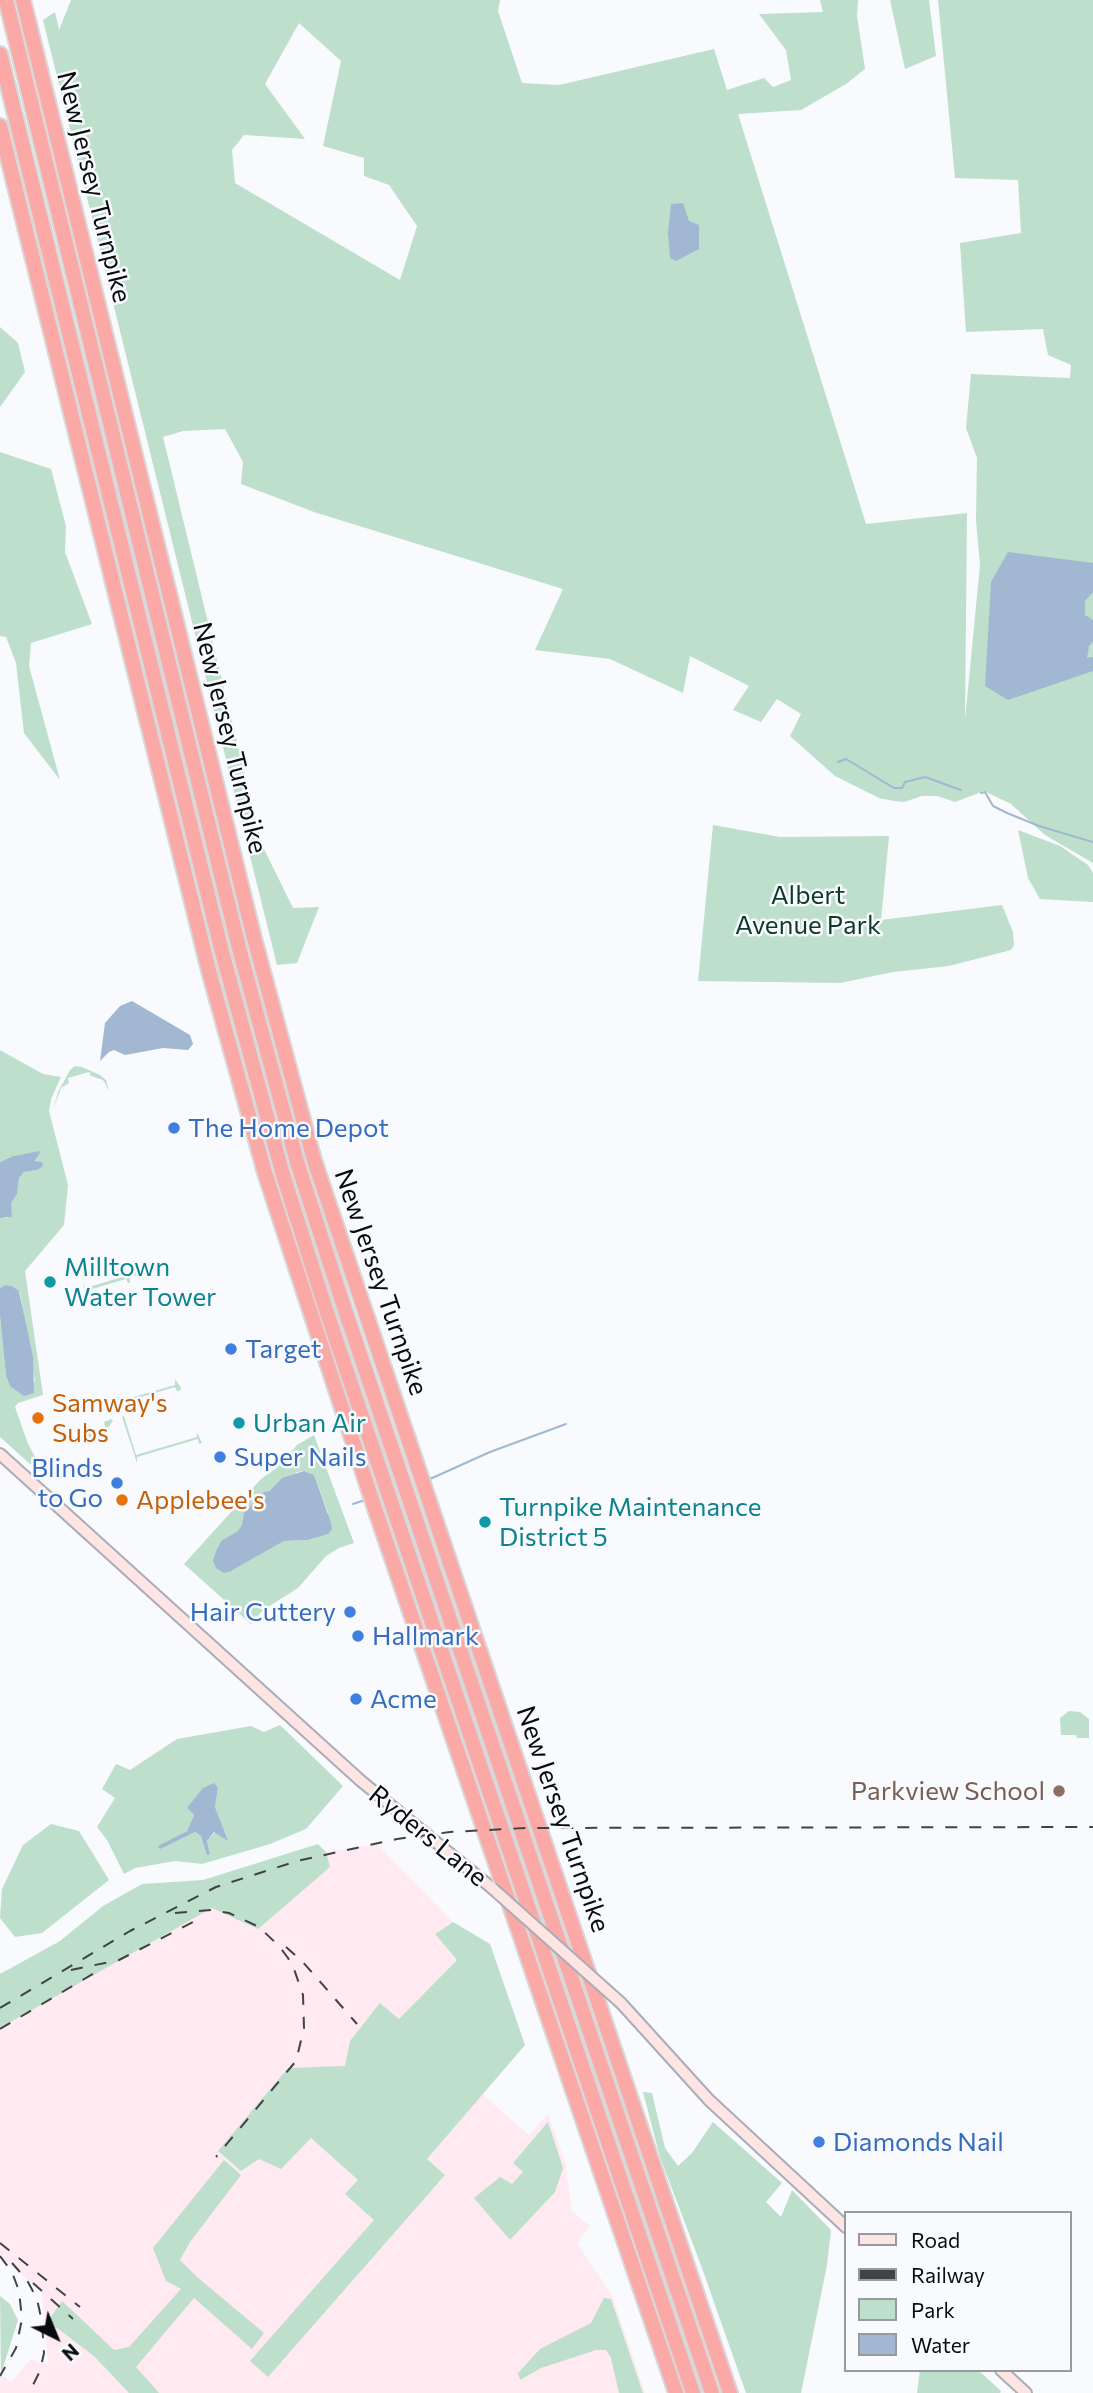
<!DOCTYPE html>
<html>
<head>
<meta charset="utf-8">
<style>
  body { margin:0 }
  #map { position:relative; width:1093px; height:2393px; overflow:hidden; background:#f8fafe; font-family:Commissioner,sans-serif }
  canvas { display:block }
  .legend { position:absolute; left:844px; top:2211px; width:228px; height:161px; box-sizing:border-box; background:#f8fafe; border:2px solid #999a9e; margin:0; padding:9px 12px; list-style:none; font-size:21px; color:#0a0b0e }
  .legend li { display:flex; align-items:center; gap:14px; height:35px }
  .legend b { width:35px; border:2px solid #999a9e }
  .north { position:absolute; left:21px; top:2302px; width:70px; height:70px; -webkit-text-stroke:5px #f8fafe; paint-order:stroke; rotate:137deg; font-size:19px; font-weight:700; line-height:28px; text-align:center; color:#0a0b0e }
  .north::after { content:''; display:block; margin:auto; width:24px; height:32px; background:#0a0b0e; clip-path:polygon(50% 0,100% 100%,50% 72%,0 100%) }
</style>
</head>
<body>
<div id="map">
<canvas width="1093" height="2393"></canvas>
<ul class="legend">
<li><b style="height:9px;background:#fee5e4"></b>Road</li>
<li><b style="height:9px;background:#404245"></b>Railway</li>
<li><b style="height:19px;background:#bddfcb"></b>Park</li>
<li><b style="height:19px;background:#a1b7d2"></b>Water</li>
</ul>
<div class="north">N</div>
</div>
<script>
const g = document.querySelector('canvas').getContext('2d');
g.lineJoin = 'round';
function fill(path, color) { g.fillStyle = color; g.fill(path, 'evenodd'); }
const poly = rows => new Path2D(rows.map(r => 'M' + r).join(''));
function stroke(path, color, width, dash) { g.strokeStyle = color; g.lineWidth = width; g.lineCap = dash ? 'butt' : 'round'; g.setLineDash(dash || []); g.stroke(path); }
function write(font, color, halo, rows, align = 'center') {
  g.font = font + ' Commissioner,sans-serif'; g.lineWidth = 5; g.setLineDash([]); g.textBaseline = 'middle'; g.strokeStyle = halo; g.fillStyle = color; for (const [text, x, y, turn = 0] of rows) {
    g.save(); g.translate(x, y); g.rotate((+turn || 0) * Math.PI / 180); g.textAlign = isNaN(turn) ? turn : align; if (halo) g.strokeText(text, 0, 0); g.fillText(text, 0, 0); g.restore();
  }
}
const industrial = poly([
  [377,1844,453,1922,435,1934,457,1960,399,2019,381,2004,350,2041,345,2066,327,2068,219,2151,241,2171,259,2159,311,2138,358,2180,374,2220,268,2376,445,2175,427,2159,482,2094,529,2135,548,2114,565,2162,572,2211,590,2226,577,2243,612,2295,645,2393,0,2393,0,2373,11,2382,31,2359,48,2364,42,2292,0,2256,0,2028,212,1908,330,1867,326,1852]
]);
const green = poly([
  [71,0,500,0,498,11,522,83,559,85,714,49,727,90,764,78,773,87,791,80,786,50,759,14,823,12,820,0,858,0,857,16,865,69,846,84,801,110,738,114,866,524,967,513,965,720,980,565,976,520,977,458,966,428,971,374,1070,378,1071,365,1048,355,1043,329,966,332,960,243,1021,233,1018,180,955,178,938,0,1093,0,1093,863,1045,835,1011,804,984,791,955,802,937,796,922,796,904,802,894,801,879,798,835,776,790,736,801,714,777,699,761,722,733,710,749,686,690,656,683,693,610,659,535,650,563,589,314,512,241,484,243,462,225,429,183,431,163,437,262,845,293,908,319,907,297,963,277,965,43,20,55,12,59,30],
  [299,23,341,61,323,146,364,158,364,176,389,185,417,226,400,280,235,183,232,150,244,135,305,139,265,84],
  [890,0,929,0,936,56,905,69],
  [0,327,18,343,25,372,0,407],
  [0,452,51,469,66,526,65,552,92,624,31,643,29,666,60,780,24,733,16,663,6,637,0,636],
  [713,825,780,837,889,836,881,920,1002,905,1013,932,1014,945,1011,950,949,966,893,972,840,983,698,981],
  [1018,830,1060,846,1088,865,1093,873,1093,902,1040,899,1028,878],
  [0,1050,43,1074,61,1077,51,1099,49,1111,68,1185,64,1225,25,1271,43,1395,18,1403,15,1407,28,1444,38,1462,35,1465,30,1464,0,1437,0,1316,6,1376,10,1386,35,1382,20,1292,12,1286,5,1285,0,1288,0,1218,8,1218,10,1203,17,1194,19,1178,24,1172,37,1170,35,1162,40,1152,13,1156,0,1162],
  [75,1066,82,1067,100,1075,106,1080,109,1091,103,1080,91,1076,89,1072,68,1078,69,1083,61,1088,54,1107,58,1092,70,1070],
  [161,1265,162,1267,130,1277,130,1283,128,1283,126,1279,92,1289,92,1294,90,1295,88,1290,86,1294,83,1283,86,1288],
  [175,1379,181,1388,180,1391,177,1391,175,1387,121,1403,122,1408,120,1408,117,1396,120,1401,175,1385],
  [124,1416,136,1455,197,1437,197,1432,202,1443,199,1444,198,1439,137,1457,137,1463,122,1417],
  [111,1419,113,1421,107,1429,101,1430,87,1440,84,1440,74,1431,79,1429,81,1434,105,1427,104,1422],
  [314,1435,354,1543,339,1548,326,1556,298,1588,263,1610,251,1624,184,1564,261,1479,278,1467,297,1445],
  [304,1471,314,1475,328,1513,307,1540,284,1541,231,1571,213,1560,222,1540,238,1531,297,1472],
  [1069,1711,1080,1712,1089,1719,1089,1738,1077,1738,1076,1735,1061,1735,1060,1718],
  [280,1725,343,1786,306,1829,270,1844,202,1864,175,1861,135,1868,124,1874,107,1840,97,1827,115,1798,102,1789,116,1764,130,1770,177,1739,251,1726,264,1732],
  [218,1788,215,1807,227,1840,215,1832,207,1841,210,1854,201,1836,195,1832,160,1848,159,1846,187,1831,194,1815,187,1808],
  [51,1824,79,1831,109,1880,42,1933,15,1937,0,1918,2,1889,23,1845],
  [318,1844,326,1852,330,1867,258,1929,212,1908,0,2028,0,1974,60,1941,103,1906,142,1884,203,1880],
  [453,1922,490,1944,525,2045,427,2159,445,2175,268,2377,250,2361,374,2220,345,2194,358,2180,311,2138,281,2169,259,2159,241,2171,218,2151,288,2068,345,2066,350,2041,380,2003,399,2019,457,1960,435,1934],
  [643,2092,652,2093,665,2148,678,2166,692,2153,713,2122,782,2183,766,2202,781,2217,792,2190,831,2230,827,2265,801,2393,746,2393,702,2268,660,2157],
  [548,2122,563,2168,555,2192,510,2240,474,2198,500,2177,512,2184,523,2172,513,2163],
  [224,2160,241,2175,190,2242,180,2260,197,2277,264,2333,252,2349,194,2298,136,2367,159,2393,129,2393,94,2356,48,2321,62,2301,114,2350,129,2347,181,2289,166,2281,153,2248],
  [0,2296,10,2304,18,2320,1,2374],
  [604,2298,611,2299,643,2393,619,2393,611,2358,606,2350,596,2350,541,2368,520,2380,518,2373,540,2349,591,2323],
  [920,2370,978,2370,1001,2391,1000,2393,917,2393]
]);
const water = poly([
  [683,203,689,221,699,225,699,249,676,261,670,258,668,232,671,204],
  [1008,552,1093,563,1093,592,1085,601,1085,615,1093,620,1093,642,1089,646,1087,658,1093,657,1093,671,1008,700,985,686,991,582],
  [132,1001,190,1035,193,1044,188,1050,163,1048,125,1055,114,1050,109,1052,100,1061,105,1023,120,1006],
  [41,1151,35,1161,42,1162,43,1166,37,1170,24,1172,19,1178,17,1194,11,1203,12,1217,0,1218,0,1162,13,1156],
  [5,1285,12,1286,19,1291,33,1357,34,1393,24,1396,10,1386,6,1376,0,1316,0,1288],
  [304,1471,314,1475,331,1523,332,1529,328,1534,307,1540,284,1541,231,1571,224,1573,216,1568,213,1560,217,1549,222,1540,238,1531,242,1525,244,1513,264,1492,270,1491,282,1478],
  [214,1783,218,1788,215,1807,228,1841,214,1832,207,1841,210,1854,207,1855,201,1836,195,1832,160,1849,158,1846,187,1831,194,1815,187,1808,203,1788]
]);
const stream = poly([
  [838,762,846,759,894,788,902,788,905,782,925,777,961,790],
  [981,793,985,792,993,806,1007,813,1039,826,1093,842],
  [430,1479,490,1452,566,1424],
  [353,1504,365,1500]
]);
const secondary = poly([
  [0,1454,361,1781,492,1888],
  [621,2003,709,2100,846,2227],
  [1001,2370,1026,2393]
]);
const highway = poly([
  [6,0,239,948,297,1162,343,1304,712,2393],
  [23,0,254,938,314,1160,730,2393],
  [0,54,222,952,283,1175,327,1313,693,2393],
  [0,126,209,971,265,1173,370,1494,676,2393]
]);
const rail = poly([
  [175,1913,212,1910,229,1913,259,1927,279,1946,288,1958,294,1969,303,1995,304,2028,296,2061,216,2157],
  [286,1947,302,1961,357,2024],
  [71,1970,119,1960,193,1922],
  [0,2008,130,1931,216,1887,297,1861,397,1839,450,1832,525,1828,1093,1827],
  [0,2029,96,1972],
  [0,2243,80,2307],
  [0,2256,12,2272,19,2291,22,2319,16,2348,0,2376],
  [12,2263,27,2280,37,2299,42,2322,44,2353,40,2371,29,2393],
  [33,2283,73,2319]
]);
const secondaryBridge = poly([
  [492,1888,621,2003]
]);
const markers = [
  [174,1128,7,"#3f7fe0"],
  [50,1282,7,"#0f9aa8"],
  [231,1349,7,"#3f7fe0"],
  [38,1418,7,"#e8710a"],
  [239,1423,7,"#0f9aa8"],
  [220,1457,7,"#3f7fe0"],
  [117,1483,7,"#3f7fe0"],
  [122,1500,7,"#e8710a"],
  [485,1522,7,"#0f9aa8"],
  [350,1612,7,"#3f7fe0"],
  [358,1636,7,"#3f7fe0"],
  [356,1699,7,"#3f7fe0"],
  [1059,1791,7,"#8d6e63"],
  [819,2142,7,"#3f7fe0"]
];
const streetNames = [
  ["New Jersey Turnpike",94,187,76],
  ["New Jersey Turnpike",230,738,76],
  ["New Jersey Turnpike",381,1282,71],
  ["New Jersey Turnpike",563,1819,71],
  ["Ryders Lane",428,1836,39]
];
const parkNames = [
  ["Albert",808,895],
  ["Avenue Park",808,925]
];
const shopNames = [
  ["The Home Depot",188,1128],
  ["Target",245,1349],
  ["Super Nails",234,1457],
  ["Blinds",103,1468,"right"],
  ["to Go",103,1498,"right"],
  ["Hair Cuttery",336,1612,"right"],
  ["Hallmark",372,1636],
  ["Acme",370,1699],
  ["Diamonds Nail",833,2142]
];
const cultureNames = [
  ["Milltown",64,1267],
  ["Water Tower",64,1297],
  ["Urban Air",253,1423],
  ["Turnpike Maintenance",499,1507],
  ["District 5",499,1537]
];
const foodNames = [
  ["Samway's",52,1403],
  ["Subs",52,1433],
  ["Applebee's",136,1500]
];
const educationNames = [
  ["Parkview School",1045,1791]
];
fill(industrial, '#feeaf0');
fill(green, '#bddfcb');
fill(water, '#a1b7d2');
stroke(stream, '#a1b7d2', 2);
stroke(secondary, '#aaadb7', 14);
stroke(highway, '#d8d8d8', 18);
stroke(secondary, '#fee5e4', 10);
stroke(highway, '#faa9a6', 14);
stroke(rail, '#404245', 2, [12, 12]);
stroke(secondaryBridge, '#aaadb7', 14, []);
stroke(secondaryBridge, '#fee5e4', 10);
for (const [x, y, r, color] of markers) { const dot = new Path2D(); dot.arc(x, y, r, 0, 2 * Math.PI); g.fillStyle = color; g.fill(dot); stroke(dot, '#f8fafe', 2.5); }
write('26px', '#0a0b0e', '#f8fafe', streetNames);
write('26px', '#0d3a26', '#f8fafe', parkNames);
write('26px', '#366cbe', '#f8fafe', shopNames, 'left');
write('26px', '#0d838f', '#f8fafe', cultureNames, 'left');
write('26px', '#c56008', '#f8fafe', foodNames, 'left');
write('26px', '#785e54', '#f8fafe', educationNames, 'right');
</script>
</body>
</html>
